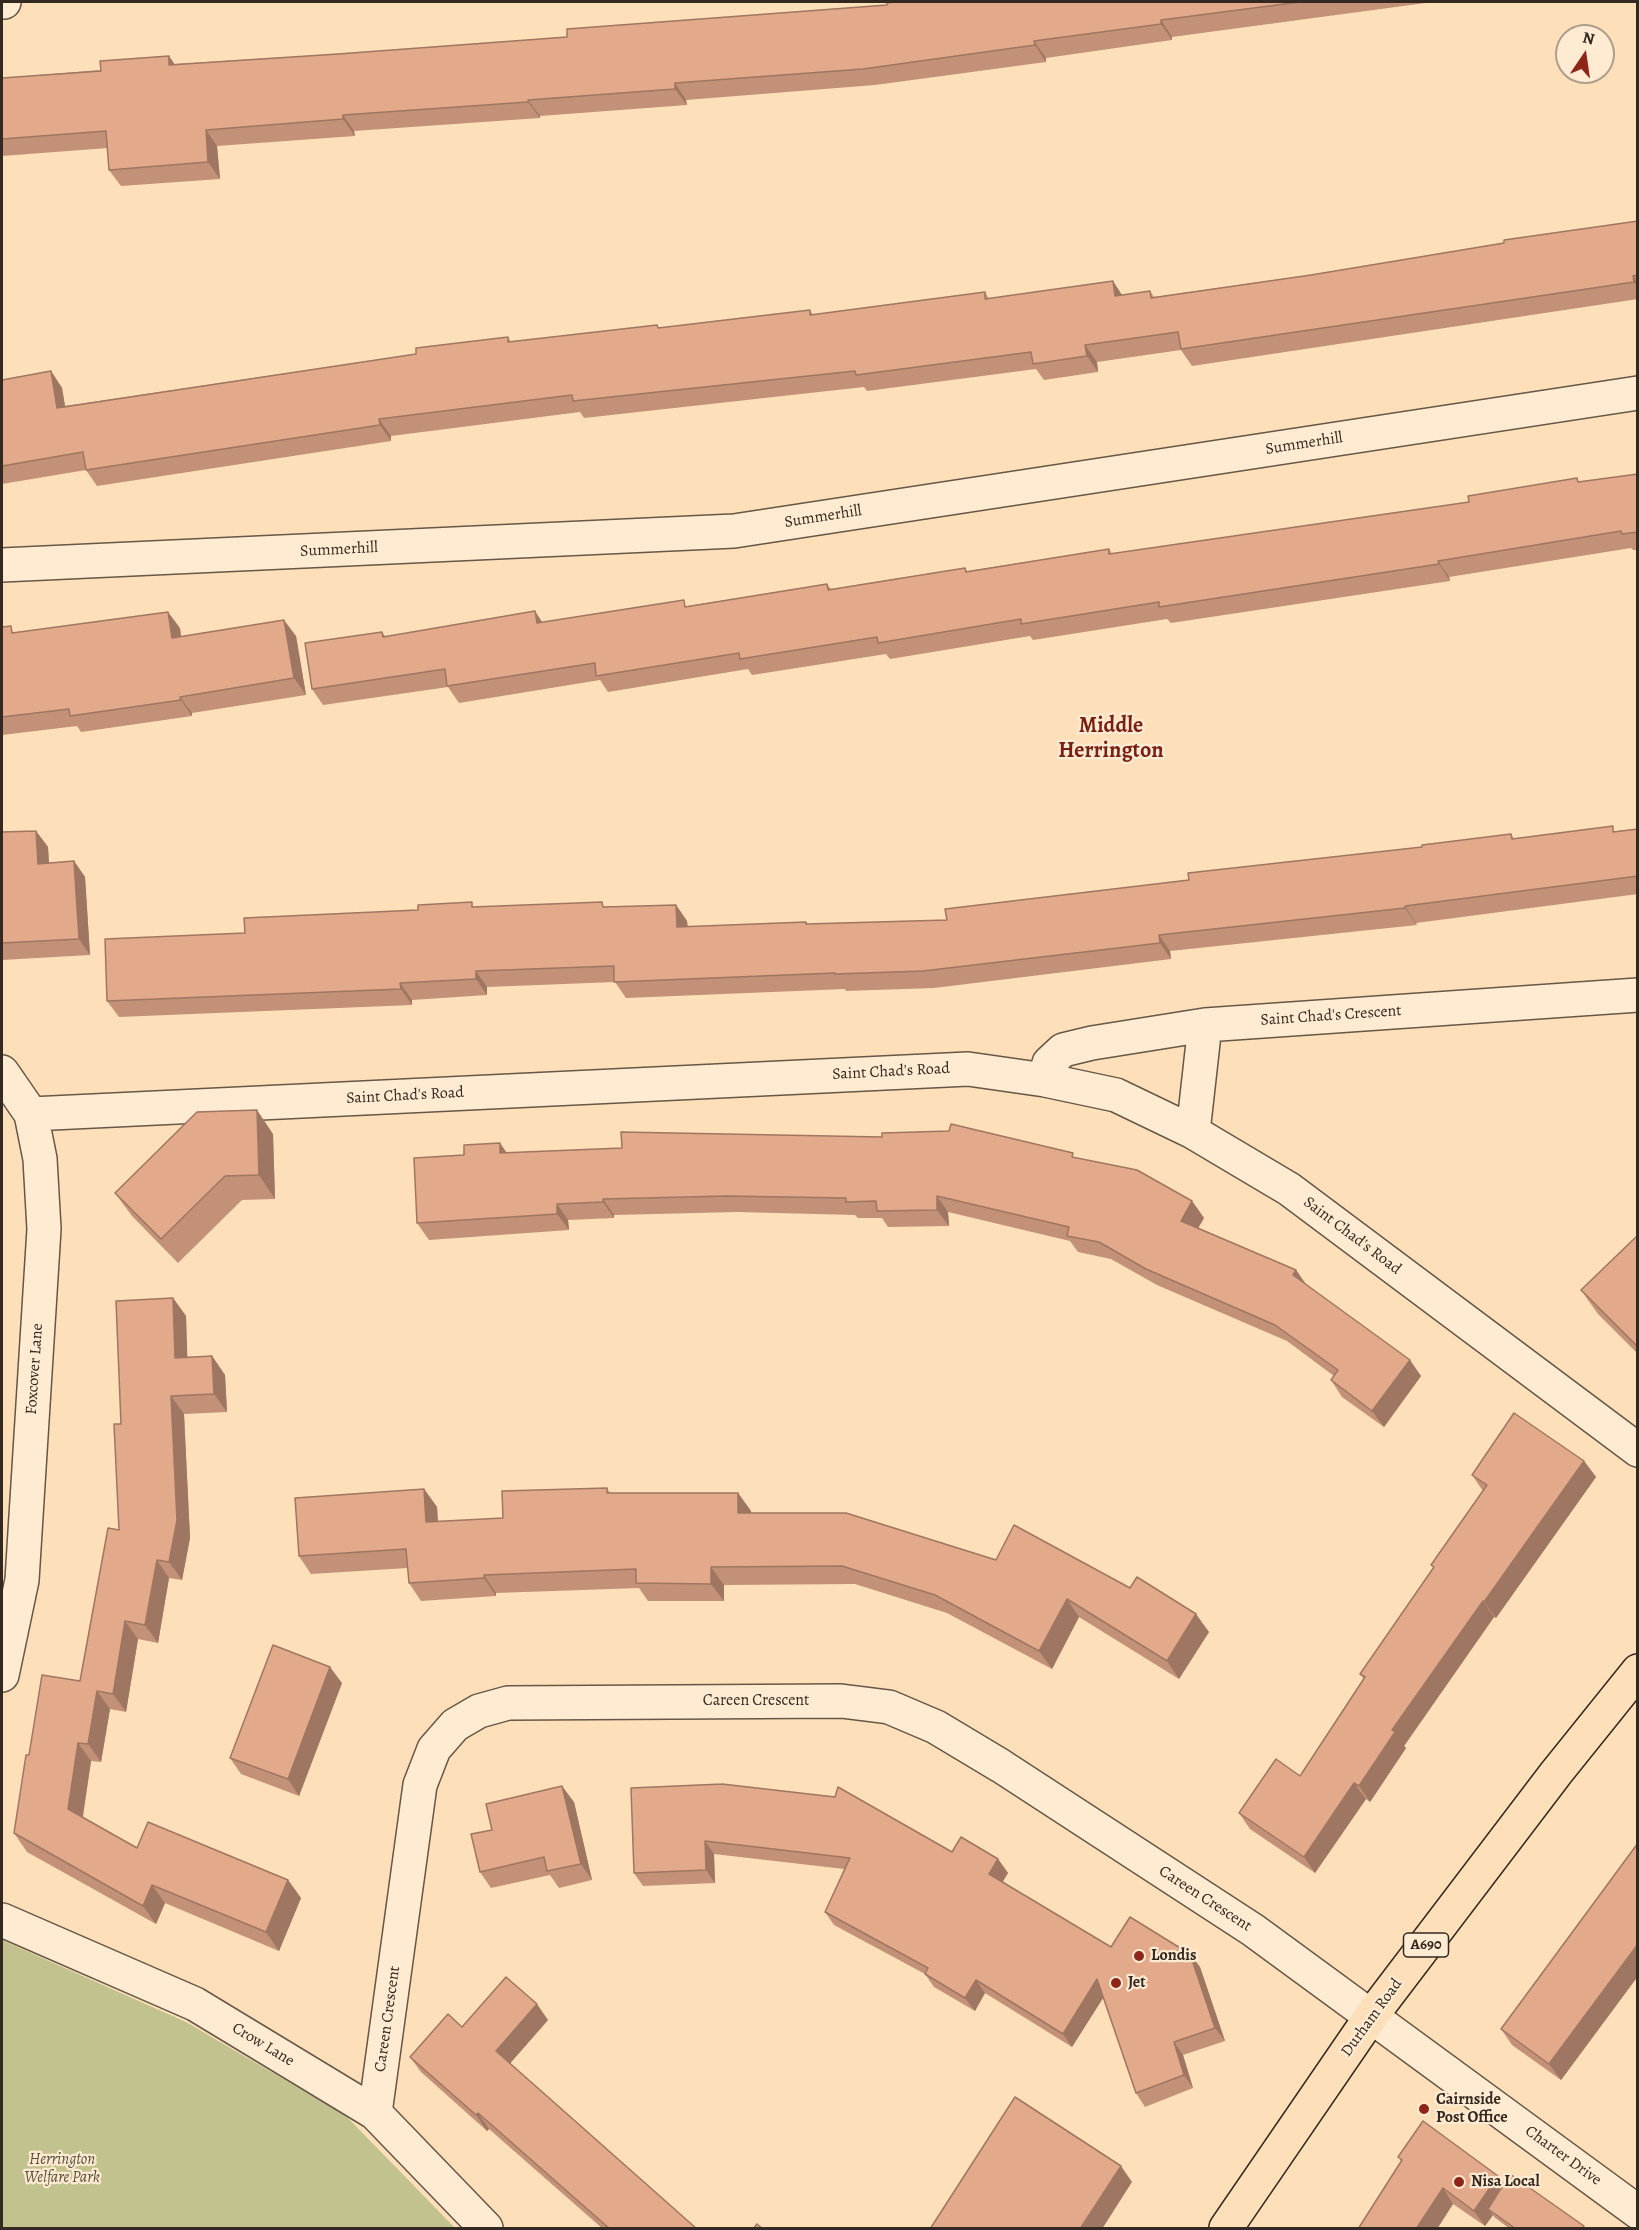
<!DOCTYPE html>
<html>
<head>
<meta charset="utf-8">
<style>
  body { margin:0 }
  #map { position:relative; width:1639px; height:2230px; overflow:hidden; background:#fde0ba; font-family:Alegreya,serif }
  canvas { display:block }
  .frame { position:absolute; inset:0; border:3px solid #332920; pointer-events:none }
  .north { position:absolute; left:1555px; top:24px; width:60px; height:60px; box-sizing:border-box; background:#feebd2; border:2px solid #ad9d8b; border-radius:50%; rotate:13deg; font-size:16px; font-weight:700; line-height:24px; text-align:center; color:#332920 }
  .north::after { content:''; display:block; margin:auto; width:21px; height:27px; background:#8f2418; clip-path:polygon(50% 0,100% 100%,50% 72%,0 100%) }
</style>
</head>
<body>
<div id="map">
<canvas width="1639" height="2230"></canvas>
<div class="frame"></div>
<div class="north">N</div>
</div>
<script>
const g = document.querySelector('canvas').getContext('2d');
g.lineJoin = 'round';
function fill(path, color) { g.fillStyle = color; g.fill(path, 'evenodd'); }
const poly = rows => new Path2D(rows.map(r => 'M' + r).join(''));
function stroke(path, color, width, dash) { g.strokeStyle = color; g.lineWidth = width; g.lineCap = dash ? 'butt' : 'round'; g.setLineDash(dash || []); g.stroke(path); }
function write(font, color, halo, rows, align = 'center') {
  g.font = font + ' Alegreya,serif'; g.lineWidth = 4.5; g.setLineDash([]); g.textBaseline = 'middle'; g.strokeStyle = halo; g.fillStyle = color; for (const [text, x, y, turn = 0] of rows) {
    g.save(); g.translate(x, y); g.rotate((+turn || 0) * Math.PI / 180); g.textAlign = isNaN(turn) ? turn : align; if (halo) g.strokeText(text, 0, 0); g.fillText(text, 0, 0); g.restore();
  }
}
const green = poly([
  [2,1940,186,2022,345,2115,455,2228,2,2228]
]);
const minor = poly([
  [2,2,4,2],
  [2,565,734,531,1638,393],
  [2,1072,31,1114,40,1159,44,1229,22,1580,2,1675],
  [1045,1080,1049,1063,1063,1050,1092,1043,1205,1025,1638,995],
  [31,1114,968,1069,1045,1080,1116,1095,1193,1132,1289,1189,1638,1450],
  [1193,1132,1205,1025],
  [2,1920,195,2004,375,2113,486,2228],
  [375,2113,420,1785,434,1749,455,1725,479,1711,508,1703,841,1701,889,1707,936,1727,1001,1766,1253,1930,1638,2212]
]);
const highway = poly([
  [1226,2228,1372,2015,1556,1773,1638,1671]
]);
const wall = poly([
  [894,2,1433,2,1172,37,1172,40,1046,58,1046,62,875,85,686,100,687,105,540,116,540,118,354,131,355,136,217,146,220,179,121,186,109,170,108,148,2,156,2,78,175,64,338,54,567,37,887,5],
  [1638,221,1638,299,1192,366,1181,350,1097,362,1098,372,1044,380,1036,369,867,391,864,387,584,418,580,412,391,436,391,441,97,486,86,470,2,484,2,380,51,371,62,388,65,406,416,354,508,337,511,342,657,325,660,328,810,310,813,315,985,292,989,299,1122,295,1150,291,1154,297,1311,275],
  [1638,474,1638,550,1633,550,1631,548,1449,577,1450,581,1171,623,1167,619,1033,640,1030,636,890,659,886,654,752,675,748,669,608,692,600,680,459,703,448,687,323,705,312,689,382,632,385,636,543,623,688,606,827,584,831,589,965,568,967,571,1109,549,1112,554,1469,502,1580,482],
  [2,627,16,633,180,628,181,637,296,636,306,695,192,713,192,716,81,732,77,726,2,735],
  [1638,829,1638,894,1416,923,1417,925,1170,951,1171,959,934,988,846,991,845,989,626,998,615,982,487,987,487,995,412,1000,412,1005,119,1017,107,1001,245,933,418,910,476,907,606,907,676,905,687,921,688,927,806,922,808,924,947,920,1189,880,1511,834,1514,839,1617,831],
  [36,831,48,847,49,863,74,861,85,877,90,955,2,960,2,832],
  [273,1134,275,1199,242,1200,178,1263,132,1216,115,1193],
  [507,1153,1076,1158,1192,1201,1204,1218,1198,1228,1296,1270,1305,1283,1421,1376,1384,1427,1342,1397,1331,1380,1334,1376,1287,1341,1157,1285,1111,1259,1078,1252,1070,1241,948,1212,949,1226,888,1227,882,1218,858,1218,855,1215,737,1212,614,1215,614,1218,568,1220,569,1230,429,1240,417,1223,464,1155],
  [1638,1235,1638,1354,1598,1314,1581,1290],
  [173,1298,186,1316,187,1358,212,1356,225,1375,227,1412,184,1414,190,1538,182,1580,169,1578,158,1643,138,1639,126,1712,110,1709,101,1762,91,1761,83,1817,137,1848,288,1880,301,1898,279,1951,165,1903,156,1924,27,1852,14,1833,29,1755,80,1681,119,1530,121,1424],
  [1584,1461,1596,1477,1496,1618,1494,1617,1404,1746,1406,1748,1370,1802,1366,1799,1315,1873,1250,1829,1239,1813,1300,1776,1364,1679,1360,1674,1434,1568,1431,1565,1483,1491,1472,1475],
  [607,1488,610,1493,738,1493,751,1511,751,1513,1209,1632,1179,1679,1079,1617,1052,1669,947,1613,855,1584,724,1585,724,1601,648,1601,639,1588,496,1593,496,1596,421,1601,409,1583,408,1568,311,1574,299,1556,424,1489,437,1507,438,1522,503,1518],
  [342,1683,299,1796,241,1774,230,1758],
  [631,1788,952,1852,998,1859,1008,1873,1002,1882,1111,1947,1190,1954,1200,1967,1225,2041,1183,2055,1193,2088,1145,2107,1136,2093,1103,1997,1072,2047,985,1993,975,2011,934,1987,925,1974,834,1925,825,1912,844,1869,714,1854,715,1883,643,1886,634,1873],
  [574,1802,592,1880,559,1888,550,1875,491,1888,480,1872,492,1830],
  [1638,1843,1638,1976,1561,2080,1512,2045,1501,2029],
  [548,2020,510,2063,697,2229,603,2229,489,2129,487,2131,421,2072,410,2057,462,2027],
  [1398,2157,1504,2184,1586,2229,1510,2229,1494,2217,1493,2215,1485,2226,1453,2204,1437,2229,1358,2229,1401,2161]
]);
const shadedWall = poly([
  [1161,20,1172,37,1172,40,1161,24],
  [1034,41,1046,58,1046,62,1035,45],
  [169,56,180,72,169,65],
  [675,83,686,100,687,105,675,89],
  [528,100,540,116,540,118,528,102],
  [343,115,354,131,355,136,343,119],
  [206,130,217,146,220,179,208,162],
  [1633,276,1638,283,1638,288,1634,282],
  [1113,281,1124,298,1115,296],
  [1085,345,1097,362,1098,372,1087,356],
  [51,371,62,388,68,424,57,408],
  [379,419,391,436,391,441,380,425],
  [1438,561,1449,577,1450,581,1439,564],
  [535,611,546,628,537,623],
  [168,612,180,628,183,655,172,638],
  [284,620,296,636,306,695,294,678],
  [180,697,192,713,192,716,181,700],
  [36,831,48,847,50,880,38,864],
  [74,861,85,877,90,955,79,939],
  [676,905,687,921,688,944,677,927],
  [1405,906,1416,923,1417,925,1405,908],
  [1159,935,1170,951,1171,959,1160,943],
  [476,971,487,987,487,995,476,979],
  [400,983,412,1000,412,1005,401,989],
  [257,1110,273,1134,275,1199,259,1175],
  [500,1143,511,1159,500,1153],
  [937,1196,948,1212,949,1226,937,1210],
  [603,1199,614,1215,614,1218,603,1202],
  [1192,1201,1204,1218,1193,1237,1181,1221],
  [557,1204,568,1220,569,1230,557,1214],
  [1296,1270,1307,1286,1293,1275],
  [173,1298,186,1316,188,1376,175,1358],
  [212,1356,225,1375,227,1412,214,1394],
  [1410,1360,1421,1376,1384,1427,1372,1411],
  [171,1396,184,1414,190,1538,182,1580,169,1562],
  [1584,1461,1596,1477,1496,1618,1484,1602],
  [424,1489,437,1507,439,1540,426,1522],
  [738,1493,751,1511,751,1531,738,1513],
  [157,1560,169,1578,158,1643,145,1625],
  [711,1567,724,1585,724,1601,711,1584],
  [484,1575,496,1593,496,1596,484,1578],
  [1067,1599,1079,1617,1052,1669,1039,1651],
  [1483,1601,1494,1617,1404,1746,1406,1748,1370,1802,1359,1786,1392,1730],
  [1196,1614,1209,1632,1179,1679,1167,1661],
  [125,1621,138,1639,126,1712,113,1694],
  [330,1667,342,1683,299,1796,288,1779],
  [97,1691,110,1709,101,1762,88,1744],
  [78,1743,91,1761,81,1827,68,1809],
  [1354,1783,1366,1799,1315,1873,1304,1857],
  [562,1786,574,1802,592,1880,581,1864],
  [705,1841,714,1854,715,1883,706,1870],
  [998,1859,1008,1873,999,1888,989,1874],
  [288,1880,301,1898,279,1951,266,1932],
  [152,1885,165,1903,156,1924,143,1906],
  [1638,1944,1638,1976,1561,2080,1549,2064],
  [1190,1954,1200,1967,1225,2041,1215,2028],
  [1097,1979,1107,1992,1072,2047,1063,2034],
  [976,1980,985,1993,975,2011,965,1998],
  [537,2004,548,2020,507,2067,496,2051],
  [1174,2042,1183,2055,1193,2088,1184,2075],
  [478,2113,489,2129,487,2131,476,2115],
  [1121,2166,1132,2182,1102,2229,1080,2229],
  [1498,2176,1509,2191,1488,2209,1493,2215,1485,2226,1474,2211],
  [1443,2188,1453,2204,1437,2229,1416,2229]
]);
const building = poly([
  [894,2,1300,2,1161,20,1161,24,1034,41,1035,45,863,69,675,83,675,89,528,100,528,102,343,115,343,119,206,130,208,162,109,170,106,131,2,139,2,78,101,71,100,61,169,56,169,65,338,54,567,37,567,29,887,5,887,3,894,2],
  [1638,221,1638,275,1633,276,1634,282,1181,349,1178,332,1085,345,1087,356,1033,364,1031,352,856,375,855,371,573,401,572,395,379,419,380,425,86,470,83,452,2,466,2,380,51,371,57,408,416,354,416,348,508,337,508,342,657,325,658,328,810,310,810,315,985,292,985,299,1113,281,1115,296,1150,291,1151,298,1311,275,1504,243,1504,240,1638,221],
  [1638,474,1638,532,1622,534,1621,531,1438,561,1439,564,1159,607,1159,602,1021,624,1021,619,878,643,877,637,740,659,739,653,596,676,595,663,447,686,445,669,312,689,305,643,382,632,383,637,535,611,537,623,684,600,685,607,827,584,828,590,965,568,966,572,1109,549,1109,554,1469,502,1468,496,1577,478,1578,482,1638,474],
  [168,612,172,638,284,620,294,678,180,697,181,700,70,716,69,709,2,717,2,627,11,626,12,633,168,612],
  [1613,826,1613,832,1638,829,1638,876,1405,906,1405,908,1159,935,1160,943,923,971,835,974,835,973,614,982,614,966,476,971,476,979,400,983,401,989,107,1001,105,939,245,933,244,918,418,910,418,905,472,902,472,907,602,902,603,907,676,905,677,927,806,922,806,924,947,920,945,909,1189,880,1188,873,1422,847,1422,845,1511,834,1512,839,1613,826],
  [36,831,38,864,74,861,79,939,2,943,2,832,36,831],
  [257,1110,259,1175,225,1176,161,1239,115,1193,197,1112,257,1110],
  [951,1124,1073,1153,1072,1157,1137,1170,1192,1201,1181,1221,1296,1270,1293,1275,1410,1360,1372,1411,1331,1380,1338,1370,1275,1325,1146,1269,1099,1242,1067,1236,1069,1227,937,1196,937,1210,877,1211,876,1201,846,1202,846,1198,726,1196,603,1199,603,1202,557,1204,557,1214,417,1223,414,1158,464,1155,464,1145,500,1143,500,1153,622,1148,621,1132,882,1137,882,1133,949,1131,951,1124],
  [1638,1235,1638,1347,1581,1290,1638,1235],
  [173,1298,175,1358,212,1356,214,1394,171,1396,177,1520,169,1562,157,1560,145,1625,125,1621,113,1694,97,1691,88,1744,78,1743,68,1809,137,1848,148,1822,288,1880,266,1932,152,1885,143,1906,14,1833,26,1755,29,1755,42,1675,80,1681,108,1528,119,1530,114,1424,121,1424,116,1301,173,1298],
  [1514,1413,1584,1461,1484,1602,1483,1601,1392,1730,1395,1732,1359,1786,1354,1783,1304,1857,1239,1813,1276,1759,1300,1776,1365,1677,1360,1674,1434,1567,1431,1565,1487,1485,1472,1475,1514,1413],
  [607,1488,607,1493,738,1493,738,1513,846,1513,996,1560,1014,1525,1130,1588,1137,1577,1196,1614,1167,1661,1067,1599,1039,1651,935,1595,842,1566,711,1567,711,1584,636,1583,636,1569,484,1575,484,1578,409,1583,406,1549,299,1556,295,1498,424,1489,426,1522,503,1518,502,1491,607,1488],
  [273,1645,330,1667,288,1779,230,1758,273,1645],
  [722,1784,835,1797,838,1787,952,1852,961,1837,998,1859,989,1874,1111,1947,1130,1917,1190,1954,1215,2028,1174,2042,1184,2075,1136,2093,1097,1979,1063,2034,976,1980,965,1998,925,1974,928,1968,825,1912,850,1858,705,1841,706,1870,634,1873,631,1788,722,1784],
  [562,1786,581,1864,547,1871,544,1857,480,1872,471,1834,492,1830,486,1804,562,1786],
  [1638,1843,1638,1944,1549,2064,1501,2029,1638,1843],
  [506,1977,537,2004,496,2051,697,2229,610,2229,478,2113,476,2115,410,2057,448,2014,462,2027,506,1977],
  [1015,2097,1121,2166,1080,2229,930,2229,1015,2097],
  [1423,2121,1498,2176,1474,2211,1443,2188,1416,2229,1358,2229,1402,2160,1398,2157,1423,2121],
  [1510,2174,1584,2226,1582,2229,1516,2229,1488,2209,1510,2174],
  [757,2224,763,2229,753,2229,757,2224]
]);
const markers = [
  [1139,1956,6,"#8f2418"],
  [1116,1983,6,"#8f2418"],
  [1424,2109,6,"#8f2418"],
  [1459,2182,6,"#8f2418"]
];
const shields = [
  [1426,1945,45]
];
const shieldNames = [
  ["A690",1426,1945]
];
const streetNames = [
  ["Summerhill",1304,444,-9],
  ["Summerhill",823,517,-9],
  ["Summerhill",339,550,-3],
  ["Saint Chad's Crescent",1331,1016,-4],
  ["Saint Chad's Road",891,1072,-3],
  ["Saint Chad's Road",405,1096,-3],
  ["Saint Chad's Road",1352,1236,37],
  ["Foxcover Lane",35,1369,-86],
  ["Careen Crescent",756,1701],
  ["Careen Crescent",1205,1899,33],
  ["Durham Road",1372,2018,-54],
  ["Careen Crescent",388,2019,-82],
  ["Crow Lane",263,2045,31],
  ["Charter Drive",1563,2156,36]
];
const poiNames = [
  ["Londis",1151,1956],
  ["Jet",1128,1983],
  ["Cairnside",1436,2100],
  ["Post Office",1436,2118],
  ["Nisa Local",1471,2182]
];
const parkNames = [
  ["Herrington",62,2160],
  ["Welfare Park",62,2178]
];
const districtNames = [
  ["Middle",1111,727],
  ["Herrington",1111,752]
];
fill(green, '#c2c28e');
stroke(minor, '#665746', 36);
stroke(highway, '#332920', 36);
stroke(minor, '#feebd2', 33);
stroke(highway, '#fde0ba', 33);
fill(wall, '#c39178');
fill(shadedWall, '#9f7661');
fill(building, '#e3a98b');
stroke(building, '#9f7661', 1.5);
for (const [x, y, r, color] of markers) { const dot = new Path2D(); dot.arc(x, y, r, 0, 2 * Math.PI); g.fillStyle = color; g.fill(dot); stroke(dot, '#feebd2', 2); }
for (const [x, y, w] of shields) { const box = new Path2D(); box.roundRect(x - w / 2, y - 12, w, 24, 4.5); g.fillStyle = '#feebd2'; g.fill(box); stroke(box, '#332920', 1.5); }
write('bold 15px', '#332920', null, shieldNames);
write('16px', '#332920', '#feebd2', streetNames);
write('bold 16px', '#332920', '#feebd2', poiNames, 'left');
write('italic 16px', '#574f3c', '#feebd2', parkNames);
write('bold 22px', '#7a1f14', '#feebd2', districtNames);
</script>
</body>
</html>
